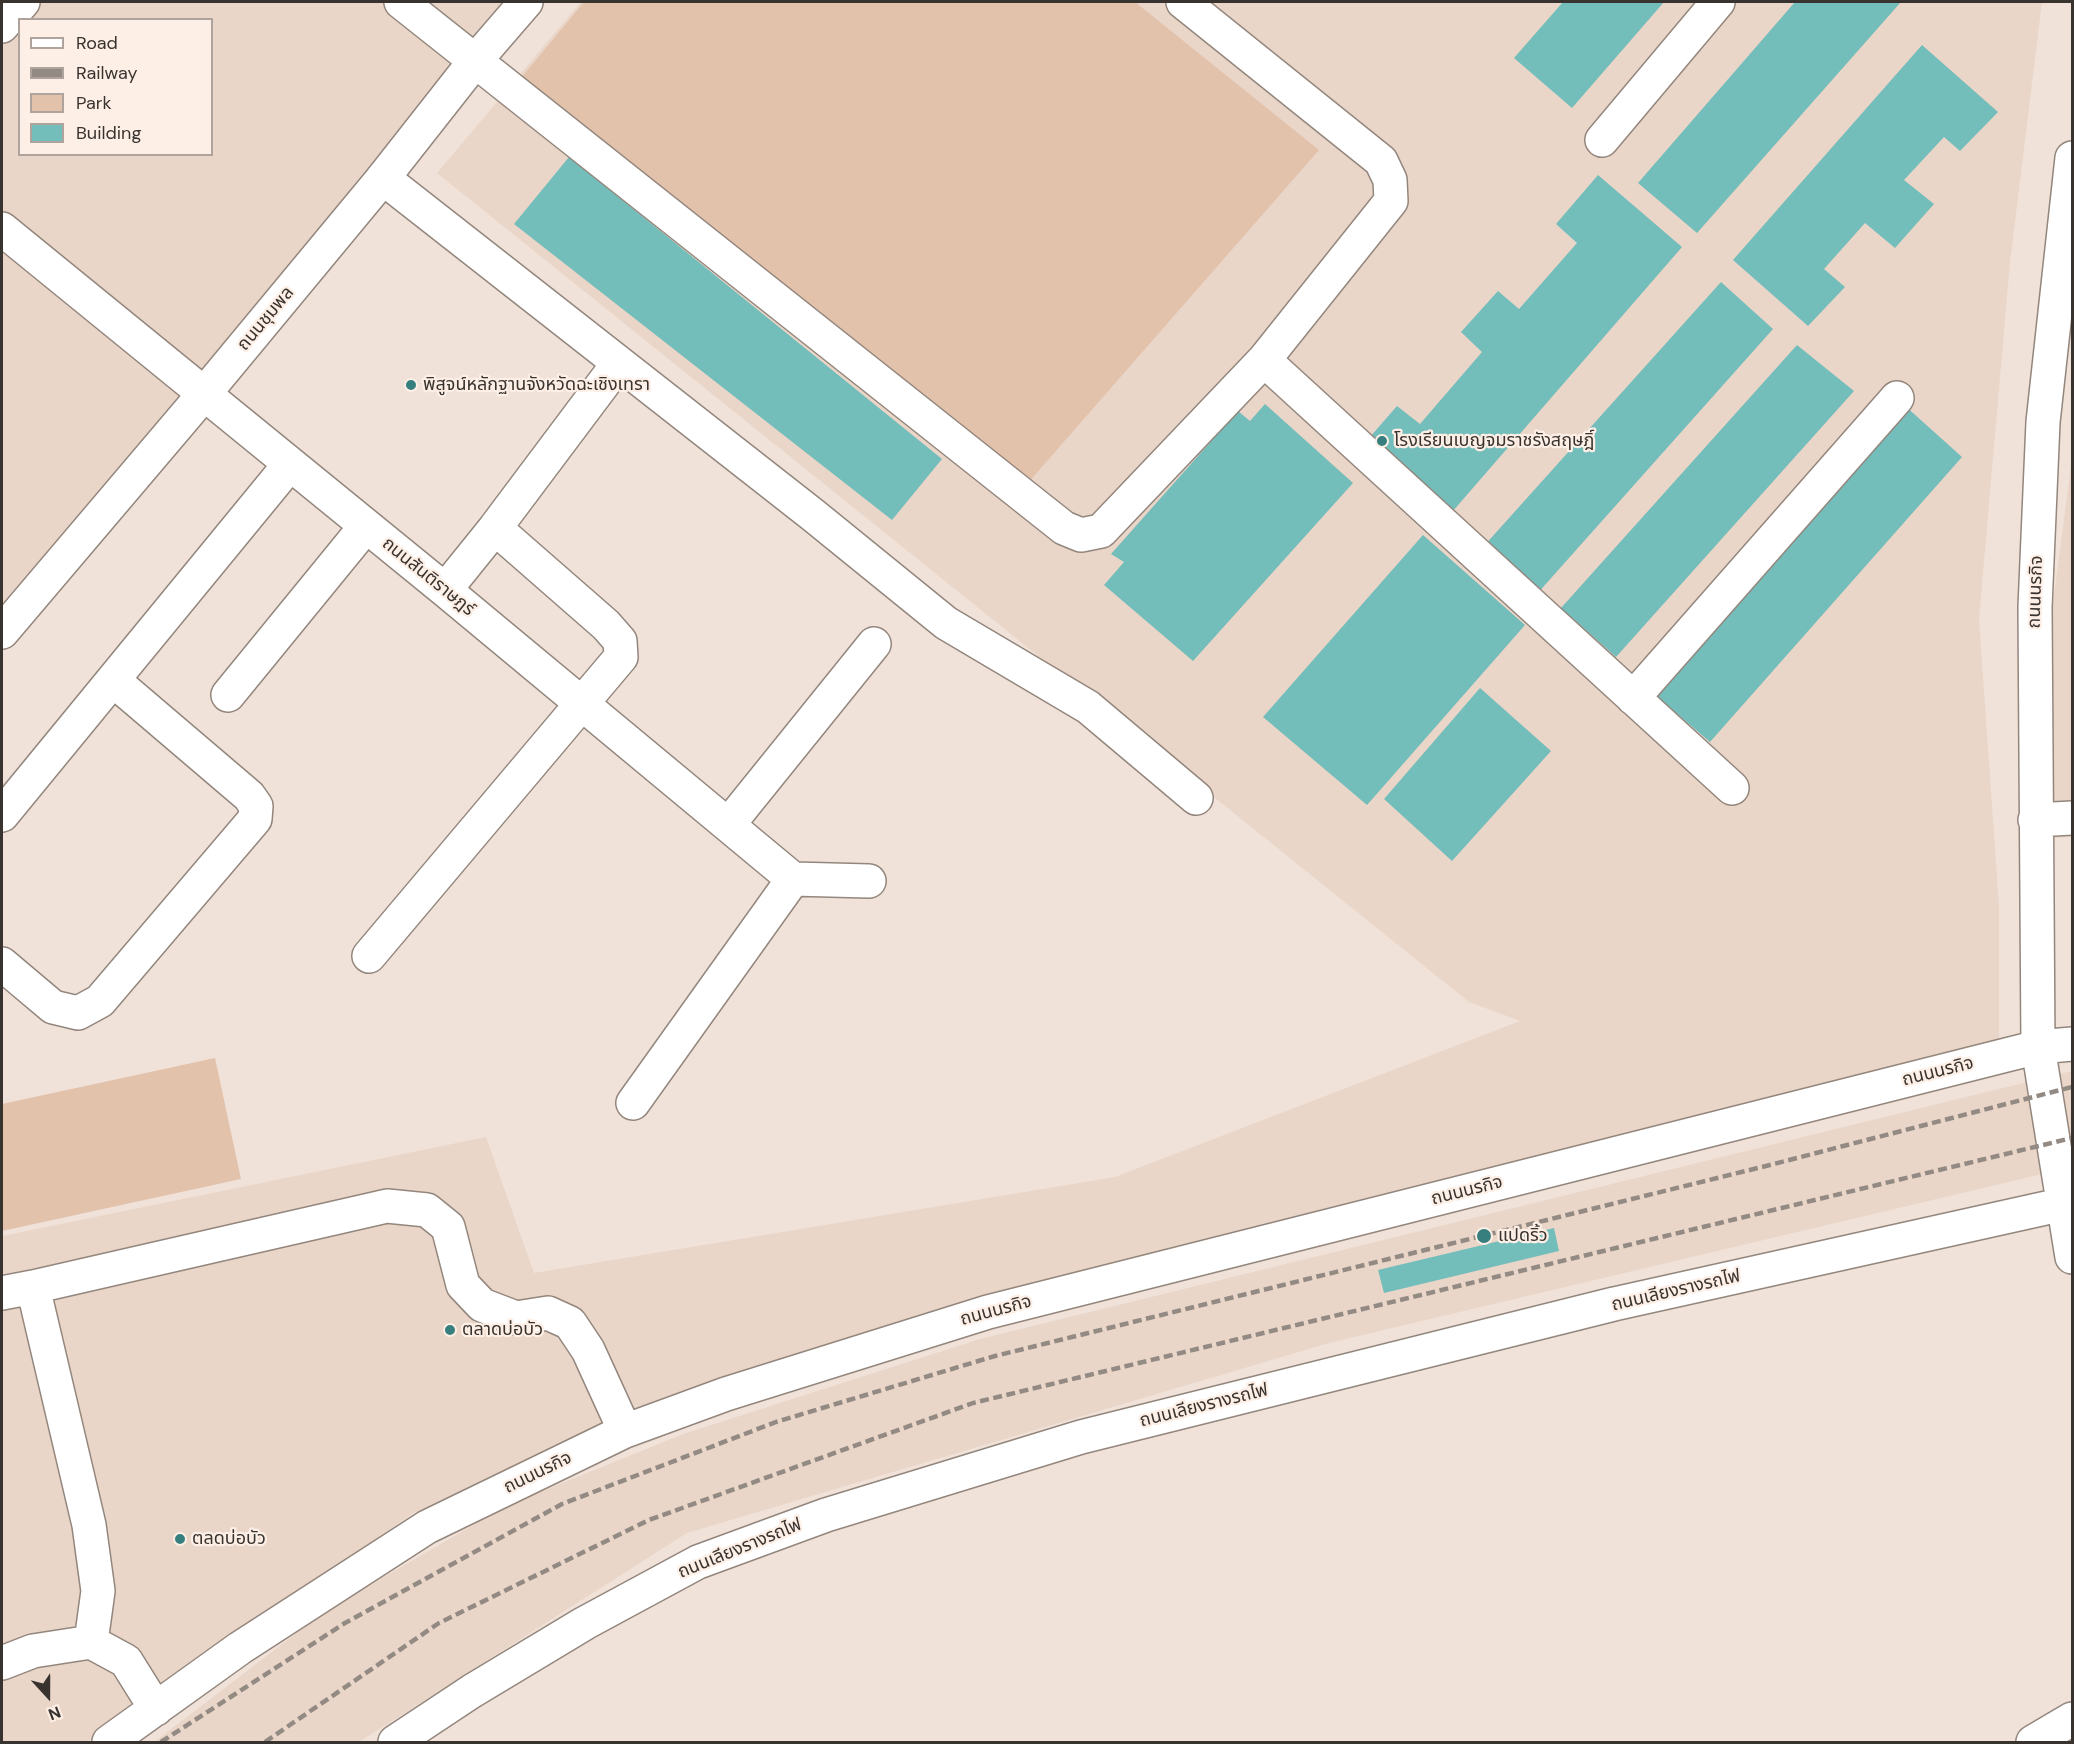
<!DOCTYPE html>
<html>
<head>
<meta charset="utf-8">
<style>
  body { margin:0 }
  #map { position:relative; width:2074px; height:1744px; overflow:hidden; background:#f0e2d9; font-family:"DM Sans",sans-serif }
  canvas { display:block }
  .frame { position:absolute; inset:0; border:3px solid #38332f; pointer-events:none }
  .legend { position:absolute; left:18px; top:18px; width:195px; height:138px; box-sizing:border-box; background:#feefe6; border:2px solid #afa49d; margin:0; padding:8px 10px; list-style:none; font-size:18px; color:#38332f }
  .legend li { display:flex; align-items:center; gap:12px; height:30px }
  .legend b { width:30px; border:2px solid #afa49d }
  .north { position:absolute; left:18px; top:1666px; width:60px; height:60px; -webkit-text-stroke:4px #feefe6; paint-order:stroke; rotate:159deg; font-size:16px; font-weight:700; line-height:24px; text-align:center; color:#38332f }
  .north::after { content:''; display:block; margin:auto; width:21px; height:27px; background:#38332f; clip-path:polygon(50% 0,100% 100%,50% 72%,0 100%) }
</style>
</head>
<body>
<div id="map">
<canvas width="2074" height="1744"></canvas>
<div class="frame"></div>
<ul class="legend">
<li><b style="height:8px;background:#fff"></b>Road</li>
<li><b style="height:8px;background:#938a83"></b>Railway</li>
<li><b style="height:16px;background:#e3c2ac"></b>Park</li>
<li><b style="height:16px;background:#73bdbb"></b>Building</li>
</ul>
<div class="north">N</div>
</div>
<script>
const g = document.querySelector('canvas').getContext('2d');
g.lineJoin = 'round';
function fill(path, color) { g.fillStyle = color; g.fill(path, 'evenodd'); }
const poly = rows => new Path2D(rows.map(r => 'M' + r).join(''));
function stroke(path, color, width, dash) { g.strokeStyle = color; g.lineWidth = width; g.lineCap = dash ? 'butt' : 'round'; g.setLineDash(dash || []); g.stroke(path); }
function write(font, color, halo, rows, align = 'center') {
  g.font = font + ' "DM Sans","Noto Sans Thai",sans-serif'; g.lineWidth = 4.5; g.setLineDash([]); g.textBaseline = 'middle'; g.strokeStyle = halo; g.fillStyle = color; for (const [text, x, y, turn = 0] of rows) {
    g.save(); g.translate(x, y); g.rotate((+turn || 0) * Math.PI / 180); g.textAlign = isNaN(turn) ? turn : align; if (halo) g.strokeText(text, 0, 0); g.fillText(text, 0, 0); g.restore();
  }
}
const built = poly([
  [2,2,517,2,2,608],
  [20,20,212,20,212,154,20,154],
  [581,2,2042,2,2010,263,1979,619,1999,906,1999,1039,1122,1267,698,1388,413,1513,87,1742,2,1742,2,1236,486,1137,534,1273,1115,1177,1520,1021,1469,1002,437,173],
  [2072,458,2072,837,2052,838,2052,611],
  [2072,1071,2072,1167,1329,1343,687,1533,359,1742,154,1742,324,1612,506,1506,683,1434,980,1339]
]);
const green = poly([
  [584,2,1135,2,1319,150,1020,492,511,90],
  [215,1058,241,1179,2,1231,2,1104]
]);
const building = poly([
  [1563,2,1664,2,1572,108,1514,58],
  [1795,2,1901,2,1697,233,1638,183],
  [1922,45,1998,112,1960,151,1944,137,1904,180,1934,204,1895,248,1865,223,1824,269,1845,287,1808,326,1733,260],
  [569,157,942,459,892,520,514,224],
  [1598,175,1682,247,1446,519,1363,445,1397,406,1420,424,1482,352,1461,332,1498,291,1519,309,1577,243,1556,224],
  [1721,282,1773,329,1536,595,1483,547],
  [1797,345,1854,391,1616,657,1561,608],
  [1265,404,1353,483,1193,661,1104,585,1124,562,1111,554,1238,411,1250,421],
  [1903,404,1962,457,1710,742,1648,689],
  [1423,535,1525,625,1367,805,1263,717],
  [1480,688,1551,751,1452,861,1384,799],
  [1554,1228,1559,1251,1384,1293,1378,1270]
]);
const minor = poly([
  [401,2,1064,528,1081,535,1101,531,1264,360,1391,201,1390,180,1381,161,1183,2],
  [2,26,23,2],
  [1602,140,1718,2],
  [383,178,813,515,946,623,1088,707,1196,798],
  [2,229,445,590,793,879,869,881],
  [1264,360,1732,788],
  [445,590,495,528,618,364],
  [228,695,366,526],
  [1633,698,1897,398],
  [2,815,290,464],
  [2035,820,2072,818],
  [728,825,874,644],
  [369,956,621,657,620,641,606,625,495,528],
  [2,964,53,1007,78,1013,100,1001,255,819,256,806,249,796,113,680],
  [2072,1044,2038,1047,2072,1257],
  [633,1103,793,879],
  [33,1287,89,1525,98,1591,91,1642],
  [2,1293,33,1287,387,1206,427,1210,448,1227,463,1285,482,1305,516,1318,548,1313,570,1323,588,1350,625,1431],
  [2,1663,33,1651,91,1642,126,1661,156,1709],
  [109,1742,240,1648,427,1527,625,1431,726,1394,988,1312,2038,1047,2035,607,2043,422,2072,158],
  [395,1742,472,1691,585,1623,698,1562,826,1515,1081,1437,1614,1304,2064,1204],
  [2033,1742,2072,1719]
]);
const major = poly([
  [2,632,204,394,383,178,475,61,526,2]
]);
const rail = poly([
  [161,1742,345,1623,562,1504,776,1422,995,1356,1766,1166,2072,1087],
  [265,1742,439,1623,649,1520,973,1403,2072,1138]
]);
const markers = [
  [411,385,6,"#377f7e"],
  [1382,441,6,"#377f7e"],
  [1484,1236,8,"#377f7e"],
  [450,1330,6,"#377f7e"],
  [180,1539,6,"#377f7e"]
];
const streetNames = [
  ["ถนนชุมพล",266,319,-50],
  ["ถนนสันติราษฎร์",428,577,39],
  ["ถนนนรกิจ",2036,592,-88],
  ["ถนนนรกิจ",1938,1072,-14],
  ["ถนนนรกิจ",1467,1191,-14],
  ["ถนนเลียงรางรถไฟ",1676,1291,-13],
  ["ถนนนรกิจ",996,1311,-15],
  ["ถนนเลียงรางรถไฟ",1204,1406,-14],
  ["ถนนนรกิจ",538,1473,-26],
  ["ถนนเลียงรางรถไฟ",740,1549,-22]
];
const poiNames = [
  ["พิสูจน์หลักฐานจังหวัดฉะเชิงเทรา",423,385],
  ["โรงเรียนเบญจมราชรังสฤษฎิ์",1394,441],
  ["แปดริ้ว",1498,1236],
  ["ตลาดบ่อบัว",462,1330],
  ["ตลดบ่อบัว",192,1539]
];
fill(built, '#ead6c8');
fill(green, '#e3c2ac');
fill(building, '#73bdbb');
stroke(minor, '#93867d', 36);
stroke(major, '#93867d', 36);
stroke(minor, '#fff', 33);
stroke(major, '#fff', 33);
stroke(rail, '#938a83', 4.5, [9, 4.5]);
for (const [x, y, r, color] of markers) { const dot = new Path2D(); dot.arc(x, y, r, 0, 2 * Math.PI); g.fillStyle = color; g.fill(dot); stroke(dot, '#feefe6', 2); }
write('18px', '#38332f', '#feefe6', streetNames);
write('18px', '#38332f', '#feefe6', poiNames, 'left');
</script>
</body>
</html>
